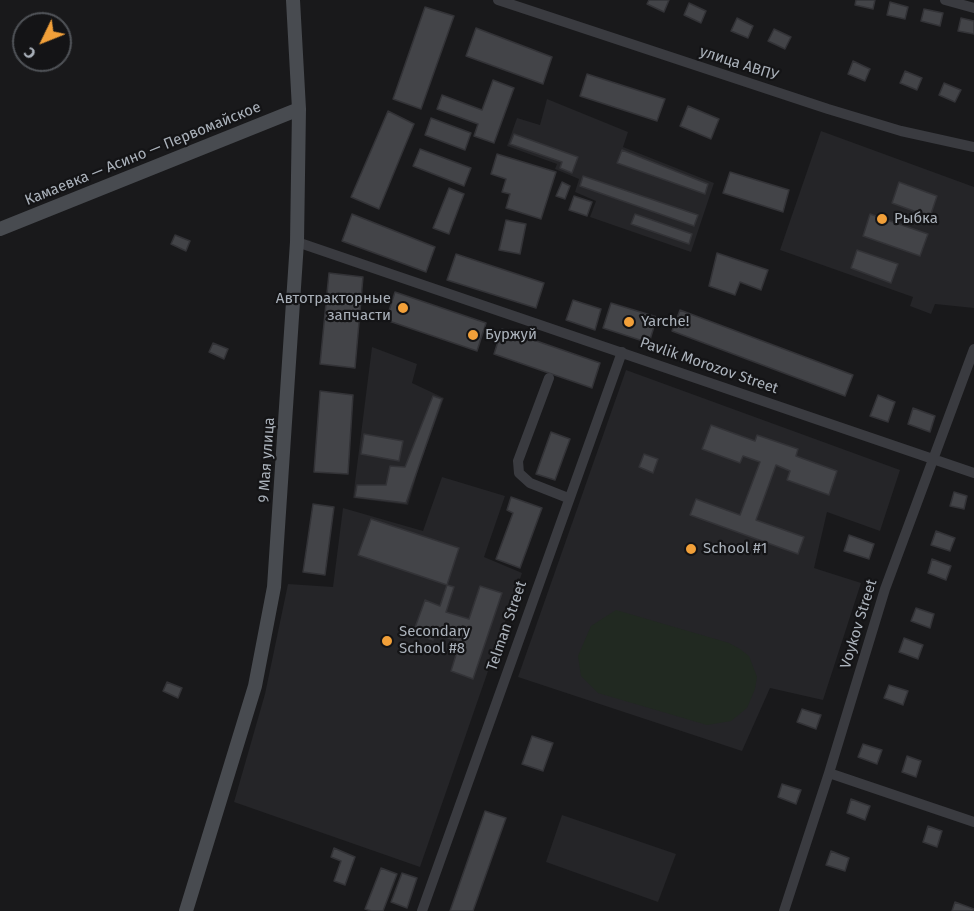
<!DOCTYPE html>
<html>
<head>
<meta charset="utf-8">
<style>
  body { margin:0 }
  #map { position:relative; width:974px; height:911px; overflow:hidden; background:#19191b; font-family:"Fira Sans",sans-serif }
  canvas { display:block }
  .north { position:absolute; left:12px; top:12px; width:60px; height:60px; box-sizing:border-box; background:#141416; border:2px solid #505358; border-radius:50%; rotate:227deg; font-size:16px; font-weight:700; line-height:24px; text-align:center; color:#abb2bb }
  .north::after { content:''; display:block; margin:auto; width:21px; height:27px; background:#f2a039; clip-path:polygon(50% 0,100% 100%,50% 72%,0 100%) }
</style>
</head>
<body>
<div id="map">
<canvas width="974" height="911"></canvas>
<div class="north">С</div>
</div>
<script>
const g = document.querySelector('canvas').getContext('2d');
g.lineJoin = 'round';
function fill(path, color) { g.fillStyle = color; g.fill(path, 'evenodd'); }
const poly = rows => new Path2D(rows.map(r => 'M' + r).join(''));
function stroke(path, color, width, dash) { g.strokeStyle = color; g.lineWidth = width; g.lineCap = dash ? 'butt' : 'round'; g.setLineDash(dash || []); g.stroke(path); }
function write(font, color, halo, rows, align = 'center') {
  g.font = font + ' "Fira Sans",sans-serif'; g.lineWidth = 4.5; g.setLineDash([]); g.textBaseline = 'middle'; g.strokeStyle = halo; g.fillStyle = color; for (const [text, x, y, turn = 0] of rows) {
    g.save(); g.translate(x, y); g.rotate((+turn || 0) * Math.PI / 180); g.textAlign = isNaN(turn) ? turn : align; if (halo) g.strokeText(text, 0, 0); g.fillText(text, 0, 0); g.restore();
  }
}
const built = poly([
  [547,99,628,132,623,147,714,183,691,252,590,217,596,201,575,192,579,179,555,169,557,164,507,146,517,118,540,125],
  [821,131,974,187,974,308,935,304,931,314,910,306,913,297,780,250],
  [372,347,417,364,412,383,444,398,419,467,408,505,353,498],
  [626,370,900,470,880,531,827,512,814,568,861,583,823,700,770,688,742,751,518,677],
  [442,477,505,496,484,557,522,573,420,867,234,802,265,694,288,584,333,587,343,508,423,531],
  [562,815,676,854,658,902,546,862]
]);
const green = poly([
  [616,610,729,643,740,649,749,656,757,677,755,689,747,708,731,721,707,725,598,693,581,676,578,656,591,626]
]);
const building = poly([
  [649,0,669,0,664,12,647,4,649,0],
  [856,0,875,0,873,9,855,5,856,0],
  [890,2,908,7,905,19,887,15,890,2],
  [689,3,706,11,701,23,684,15,689,3],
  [425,7,454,16,421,109,393,99,425,7],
  [924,9,943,13,940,26,921,21,924,9],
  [737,18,753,26,748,38,731,31,737,18],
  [961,18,974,21,974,34,958,31,961,18],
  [476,28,552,57,543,84,466,56,476,28],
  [774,29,791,37,785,49,768,41,774,29],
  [853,61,870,69,865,81,848,74,853,61],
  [905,71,922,78,917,90,900,83,905,71],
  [587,74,665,99,657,121,580,96,587,74],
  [493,80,514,88,494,143,474,136,478,124,437,109,442,95,482,110,493,80],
  [944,83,961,90,955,102,939,95,944,83],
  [688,106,719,119,711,139,680,126,688,106],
  [388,111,414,124,379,209,351,197,388,111],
  [431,118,471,133,465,150,425,135,431,118],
  [514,134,578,157,572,173,560,168,562,162,510,144,514,134],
  [420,149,471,168,464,186,413,166,420,149],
  [622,150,708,184,705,194,617,163,622,150],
  [497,154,556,172,541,219,506,208,510,194,502,192,506,179,491,174,497,154],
  [730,172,789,190,783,212,723,193,730,172],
  [583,176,698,215,694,226,580,186,583,176],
  [562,182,570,186,565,199,556,196,562,182],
  [899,182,937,196,930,217,892,203,899,182],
  [449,188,464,194,449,234,433,228,449,188],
  [574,196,592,202,587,216,569,210,574,196],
  [352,214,435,247,426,272,342,241,352,214],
  [635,214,692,234,689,244,631,224,635,214],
  [870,214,928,234,920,256,863,236,870,214],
  [506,220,526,224,520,254,499,250,506,220],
  [175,235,190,241,186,251,171,244,175,235],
  [857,250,898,264,891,283,851,268,857,250],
  [717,253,768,270,761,290,740,282,735,295,709,286,717,253],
  [456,254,544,283,536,308,447,280,456,254],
  [329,273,363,277,355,368,320,364,329,273],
  [395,292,486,323,477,351,386,320,395,292],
  [573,300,601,309,595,330,566,320,573,300],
  [611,303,657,317,649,343,603,328,611,303],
  [680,310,853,375,845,396,672,331,680,310],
  [502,329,600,363,592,388,494,354,502,329],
  [213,343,228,349,224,359,209,352,213,343],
  [320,391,353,395,348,474,314,472,320,391],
  [878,395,895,402,888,422,870,416,878,395],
  [433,396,442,399,406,503,355,497,357,485,386,485,390,466,405,467,433,396],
  [913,408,935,416,930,432,908,424,913,408],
  [711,425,755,441,757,435,798,449,796,456,837,471,829,495,787,480,790,471,776,465,756,520,804,537,798,554,690,515,696,499,740,515,760,462,743,456,740,463,702,449,711,425],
  [551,432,570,439,555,480,536,474,551,432],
  [364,434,403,441,399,461,361,454,364,434],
  [644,454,658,459,653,473,639,467,644,454],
  [954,492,967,496,964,509,950,506,954,492],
  [511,497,542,508,520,568,496,559,513,513,507,510,511,497],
  [313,504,334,507,325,575,303,572,313,504],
  [371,519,459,548,447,585,358,555,371,519],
  [936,531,955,538,950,551,931,545,936,531],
  [849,535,874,544,869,559,844,551,849,535],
  [932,559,951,566,946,580,928,573,932,559],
  [447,585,454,587,446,612,469,619,480,586,502,593,473,679,451,671,460,642,435,634,433,640,413,633,425,600,440,606,447,585],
  [916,608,934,614,930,628,911,621,916,608],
  [904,638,923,645,918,659,899,652,904,638],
  [167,682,182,688,178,698,163,691,167,682],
  [889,685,908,691,903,705,884,698,889,685],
  [802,709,821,715,816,729,797,722,802,709],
  [532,736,553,743,543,771,522,764,532,736],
  [863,744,882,750,877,764,858,757,863,744],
  [907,756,921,761,916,777,902,772,907,756],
  [782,784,801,790,796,804,778,797,782,784],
  [851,799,870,806,865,820,847,813,851,799],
  [485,811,506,818,473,911,450,911,485,811],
  [928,826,942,831,937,847,923,842,928,826],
  [334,848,355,857,345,885,334,881,341,861,331,857,334,848],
  [831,851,849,858,845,871,826,865,831,851],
  [381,868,397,874,383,911,371,911,365,909,381,868],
  [402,873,417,878,407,908,391,902,402,873],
  [955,902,974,909,973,911,952,911,955,902]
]);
const street = poly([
  [498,0,828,109,901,131,974,147],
  [945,0,974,8],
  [297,242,974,473],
  [549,378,518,461,519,473,530,483,568,498],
  [829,773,974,822],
  [422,911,622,352],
  [784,911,829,773,885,589,974,349]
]);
const secondary = poly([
  [0,229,299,109],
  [186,911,255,686,274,587,297,242,299,109,293,0]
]);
const markers = [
  [882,219,6,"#f2a039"],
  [403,308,6,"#f2a039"],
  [629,322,6,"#f2a039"],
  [473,335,6,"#f2a039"],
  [691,549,6,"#f2a039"],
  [387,641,6,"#f2a039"]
];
const streetNames = [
  ["улица АВПУ",739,64,18],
  ["Камаевка — Асино — Первомайское",143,154,-22],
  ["Pavlik Morozov Street",709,366,19],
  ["9 Мая улица",267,460,-86],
  ["Voykov Street",859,624,-73],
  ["Telman Street",507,626,-71]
];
const poiNames = [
  ["Рыбка",894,219],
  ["Автотракторные",391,299,"right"],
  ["запчасти",391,316,"right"],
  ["Yarche!",641,322],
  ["Буржуй",485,335],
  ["School #1",703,549],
  ["Secondary",399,632],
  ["School #8",399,649]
];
fill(built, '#252528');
fill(green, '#212921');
fill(building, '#434448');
stroke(building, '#333337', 1.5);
stroke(street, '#3a3b40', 10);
stroke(secondary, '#484b50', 14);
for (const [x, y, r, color] of markers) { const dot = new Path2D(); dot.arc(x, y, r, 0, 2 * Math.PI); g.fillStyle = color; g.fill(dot); stroke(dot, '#141416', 2); }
write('15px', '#abb2bb', '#141416', streetNames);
write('15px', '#abb2bb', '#141416', poiNames, 'left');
</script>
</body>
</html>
